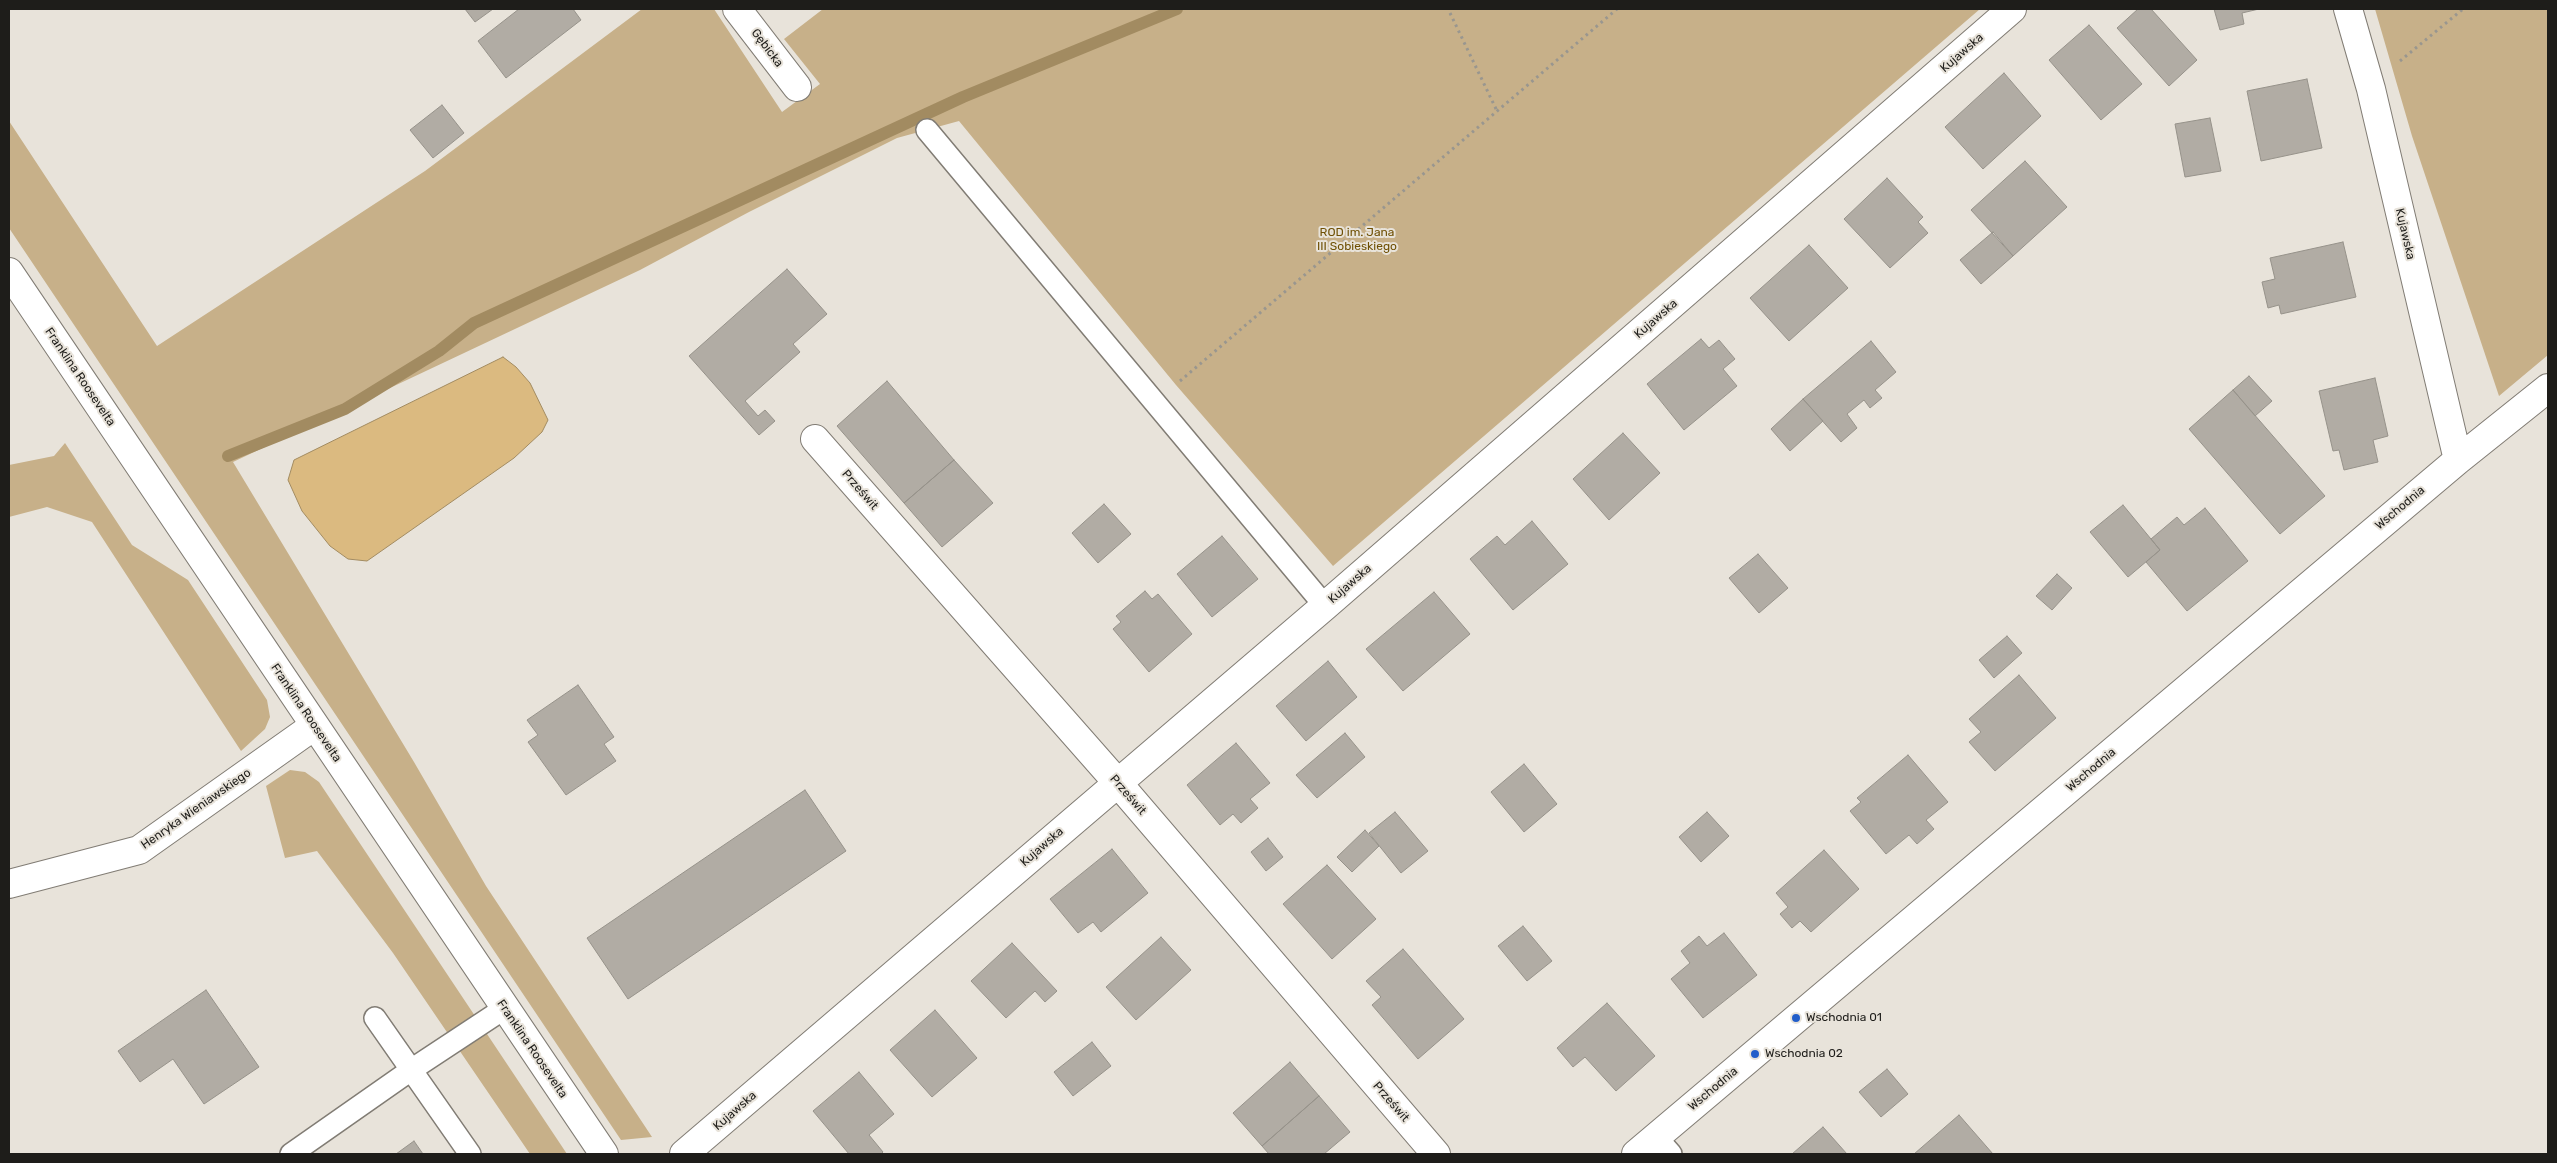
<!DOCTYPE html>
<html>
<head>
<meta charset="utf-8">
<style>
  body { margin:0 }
  #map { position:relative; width:2557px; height:1163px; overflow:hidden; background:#e8e3da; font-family:Rubik,sans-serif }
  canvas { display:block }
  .frame { position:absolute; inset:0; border:10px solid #1e1d1a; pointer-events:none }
</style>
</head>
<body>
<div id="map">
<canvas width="2557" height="1163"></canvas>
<div class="frame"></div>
</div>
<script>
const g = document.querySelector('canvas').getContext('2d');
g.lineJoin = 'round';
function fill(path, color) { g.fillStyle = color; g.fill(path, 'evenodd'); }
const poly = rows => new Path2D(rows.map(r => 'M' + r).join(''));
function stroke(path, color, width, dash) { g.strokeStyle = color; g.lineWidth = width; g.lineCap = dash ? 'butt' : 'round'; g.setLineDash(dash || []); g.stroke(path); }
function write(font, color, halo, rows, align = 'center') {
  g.font = font + ' Rubik,sans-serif'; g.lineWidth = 4; g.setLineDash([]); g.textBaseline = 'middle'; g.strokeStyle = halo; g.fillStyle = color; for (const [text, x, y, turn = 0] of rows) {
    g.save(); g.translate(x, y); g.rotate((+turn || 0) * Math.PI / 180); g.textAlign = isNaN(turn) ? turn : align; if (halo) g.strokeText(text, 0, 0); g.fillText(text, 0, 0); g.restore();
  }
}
const green = poly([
  [642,9,714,9,782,112,820,84,784,39,823,9,1980,9,1333,566,1176,385,959,121,897,138,749,212,640,270,233,462,414,762,486,886,652,1137,621,1140,9,228,9,121,157,346,425,171],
  [2375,9,2548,9,2548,355,2499,396,2412,136],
  [65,443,132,545,188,580,267,700,270,717,265,729,241,751,92,522,47,507,9,517,9,465,54,456],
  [290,770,305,772,319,782,567,1154,530,1154,393,953,317,851,285,858,266,786]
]);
const water = poly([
  [503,357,516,367,530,383,548,420,542,432,514,458,367,561,348,559,330,546,302,511,288,480,294,460,503,357]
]);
const stream = poly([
  [228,456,345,409,439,351,474,323,963,97,1177,9]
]);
const building = poly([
  [465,9,493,9,475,22,465,9],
  [519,9,573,9,581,20,506,78,478,41,519,9],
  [2138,9,2151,9,2197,60,2169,86,2117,28,2138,9],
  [2214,9,2259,9,2242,13,2244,24,2220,30,2214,9],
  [2089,25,2142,84,2101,120,2049,60,2089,25],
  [2004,73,2041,116,1983,169,1945,127,2004,73],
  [2307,79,2322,148,2261,161,2247,91,2307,79],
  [442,105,464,133,433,158,410,130,442,105],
  [2210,118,2221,171,2185,177,2175,124,2210,118],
  [2025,161,2067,207,2013,256,1971,210,2025,161],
  [1887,178,1923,217,1918,222,1928,233,1890,268,1844,219,1887,178],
  [1993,232,2013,256,1981,284,1960,260,1993,232],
  [2343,242,2356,297,2281,314,2279,305,2268,308,2262,282,2275,279,2270,258,2343,242],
  [1809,245,1848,288,1789,341,1750,298,1809,245],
  [787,269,827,314,793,344,800,352,745,401,758,416,765,410,775,421,759,435,689,356,787,269],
  [1701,339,1709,348,1719,340,1735,359,1723,369,1737,386,1684,430,1647,384,1701,339],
  [1871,341,1896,372,1875,390,1882,398,1870,408,1864,400,1847,414,1857,428,1841,442,1803,399,1871,341],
  [2249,376,2272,401,2255,416,2233,390,2249,376],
  [2375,378,2388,436,2373,440,2378,462,2344,470,2339,450,2333,451,2319,391,2375,378],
  [887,381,954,460,904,503,837,426,887,381],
  [2233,390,2325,496,2280,534,2189,429,2233,390],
  [1803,399,1823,421,1790,451,1771,429,1803,399],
  [1623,433,1660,473,1609,520,1573,479,1623,433],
  [954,460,993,503,942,547,904,503,954,460],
  [1104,504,1131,534,1098,563,1072,533,1104,504],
  [2123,505,2160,550,2128,577,2090,532,2123,505],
  [2205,508,2248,561,2187,611,2146,562,2160,550,2151,539,2177,517,2184,525,2205,508],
  [1532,521,1568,564,1513,610,1470,559,1497,536,1505,545,1532,521],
  [1222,536,1258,579,1212,617,1177,574,1222,536],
  [1758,554,1788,588,1759,613,1729,578,1758,554],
  [2057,574,2072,588,2052,610,2036,596,2057,574],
  [1145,591,1152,599,1158,594,1192,634,1149,672,1113,629,1121,622,1116,616,1145,591],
  [1434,592,1470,634,1403,691,1366,649,1434,592],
  [2007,636,2022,653,1994,678,1979,660,2007,636],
  [1328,661,1357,697,1306,741,1276,706,1328,661],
  [2019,675,2056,718,1995,771,1969,742,1981,732,1969,719,2019,675],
  [578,685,614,737,604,744,616,761,566,795,528,742,538,735,527,720,578,685],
  [1345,733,1365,757,1317,798,1296,775,1345,733],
  [1236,743,1270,783,1250,799,1258,808,1241,823,1233,814,1220,825,1187,785,1236,743],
  [1908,755,1948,802,1926,820,1934,829,1917,844,1909,835,1886,854,1850,811,1861,802,1857,798,1908,755],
  [1524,764,1557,804,1524,832,1491,792,1524,764],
  [805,790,846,851,628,999,587,938,805,790],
  [1395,812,1428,851,1401,873,1369,833,1395,812],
  [1707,812,1729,836,1701,862,1679,837,1707,812],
  [1365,830,1379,846,1352,872,1337,857,1365,830],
  [1268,838,1283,857,1266,871,1251,852,1268,838],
  [1112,849,1148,893,1101,932,1093,922,1078,933,1050,899,1112,849],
  [1824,850,1859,889,1811,932,1800,921,1792,928,1780,914,1788,907,1776,893,1824,850],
  [1327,865,1376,919,1332,959,1283,904,1327,865],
  [1523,926,1552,961,1527,981,1498,946,1523,926],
  [1724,933,1757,975,1703,1018,1671,979,1690,963,1681,951,1699,936,1707,946,1724,933],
  [1161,937,1191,970,1136,1020,1106,987,1161,937],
  [1012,943,1057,991,1045,1002,1035,991,1006,1018,971,981,1012,943],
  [1403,949,1464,1019,1418,1059,1372,1005,1381,997,1366,981,1403,949],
  [206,990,259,1067,204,1104,173,1059,140,1082,118,1051,206,990],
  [1607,1003,1655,1056,1616,1091,1585,1057,1573,1067,1557,1048,1607,1003],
  [935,1010,977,1058,932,1097,890,1050,935,1010],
  [1092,1042,1111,1066,1073,1096,1054,1072,1092,1042],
  [1290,1062,1319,1096,1262,1146,1233,1113,1290,1062],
  [1887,1069,1908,1094,1881,1117,1859,1092,1887,1069],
  [859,1072,894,1114,869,1135,883,1152,881,1154,849,1154,813,1111,859,1072],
  [1319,1096,1350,1132,1324,1154,1269,1154,1262,1146,1319,1096],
  [1959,1115,1993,1154,1914,1154,1959,1115],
  [1823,1127,1847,1154,1792,1154,1823,1127],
  [414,1141,423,1154,396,1154,414,1141]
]);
const path = poly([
  [1450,13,1497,111],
  [2400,61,2463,9],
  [1180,381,1617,9]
]);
const service = poly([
  [927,130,1325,606],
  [375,1018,470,1154],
  [1656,1137,1671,1154],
  [291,1154,411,1070,505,1008]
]);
const minor = poly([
  [737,9,797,87],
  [2348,9,2371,89,2458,460],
  [815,439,1117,782,1436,1154],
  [9,884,139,850,314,726],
  [684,1154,1325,606,2012,9],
  [1636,1154,2458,460,2548,388]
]);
const tertiary = poly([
  [9,272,604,1154]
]);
const markers = [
  [1796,1018,5,"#225eca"],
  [1755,1054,5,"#225eca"]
];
const streetNames = [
  ["Gębicka",767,48,53],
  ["Kujawska",1962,53,-41],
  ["Kujawska",2405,234,77],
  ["Kujawska",1656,319,-41],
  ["Franklina Roosevelta",80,377,56],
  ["Prześwit",860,490,49],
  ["Wschodnia",2400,508,-40],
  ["Kujawska",1350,584,-41],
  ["Franklina Roosevelta",306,713,56],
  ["Wschodnia",2091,770,-40],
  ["Prześwit",1128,795,49],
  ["Henryka Wieniawskiego",196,809,-35],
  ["Kujawska",1042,847,-41],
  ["Franklina Roosevelta",532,1049,56],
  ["Wschodnia",1713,1089,-40],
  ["Prześwit",1391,1102,49],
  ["Kujawska",735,1111,-41]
];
const parkNames = [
  ["ROD im. Jana",1357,233],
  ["III Sobieskiego",1357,247]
];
const poiNames = [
  ["Wschodnia 01",1806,1018],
  ["Wschodnia 02",1765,1054]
];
fill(green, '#c7b089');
fill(water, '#dbba80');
stroke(water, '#a28b61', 1);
stroke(stream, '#a28b61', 12);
fill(building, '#b1aca4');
stroke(building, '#96928a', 1);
stroke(service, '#817c74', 24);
stroke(minor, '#817c74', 30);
stroke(tertiary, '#817c74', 30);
stroke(path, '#99968f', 3, [2.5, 4]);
stroke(service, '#fff', 21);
stroke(minor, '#fff', 28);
stroke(tertiary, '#fff', 28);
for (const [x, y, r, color] of markers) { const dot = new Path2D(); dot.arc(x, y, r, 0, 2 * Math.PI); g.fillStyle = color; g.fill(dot); stroke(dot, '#e8e3da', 2); }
write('12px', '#1e1d1a', '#e8e3da', streetNames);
write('12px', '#6f5004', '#e8e3da', parkNames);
write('12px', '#1e1d1a', '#e8e3da', poiNames, 'left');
</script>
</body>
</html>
